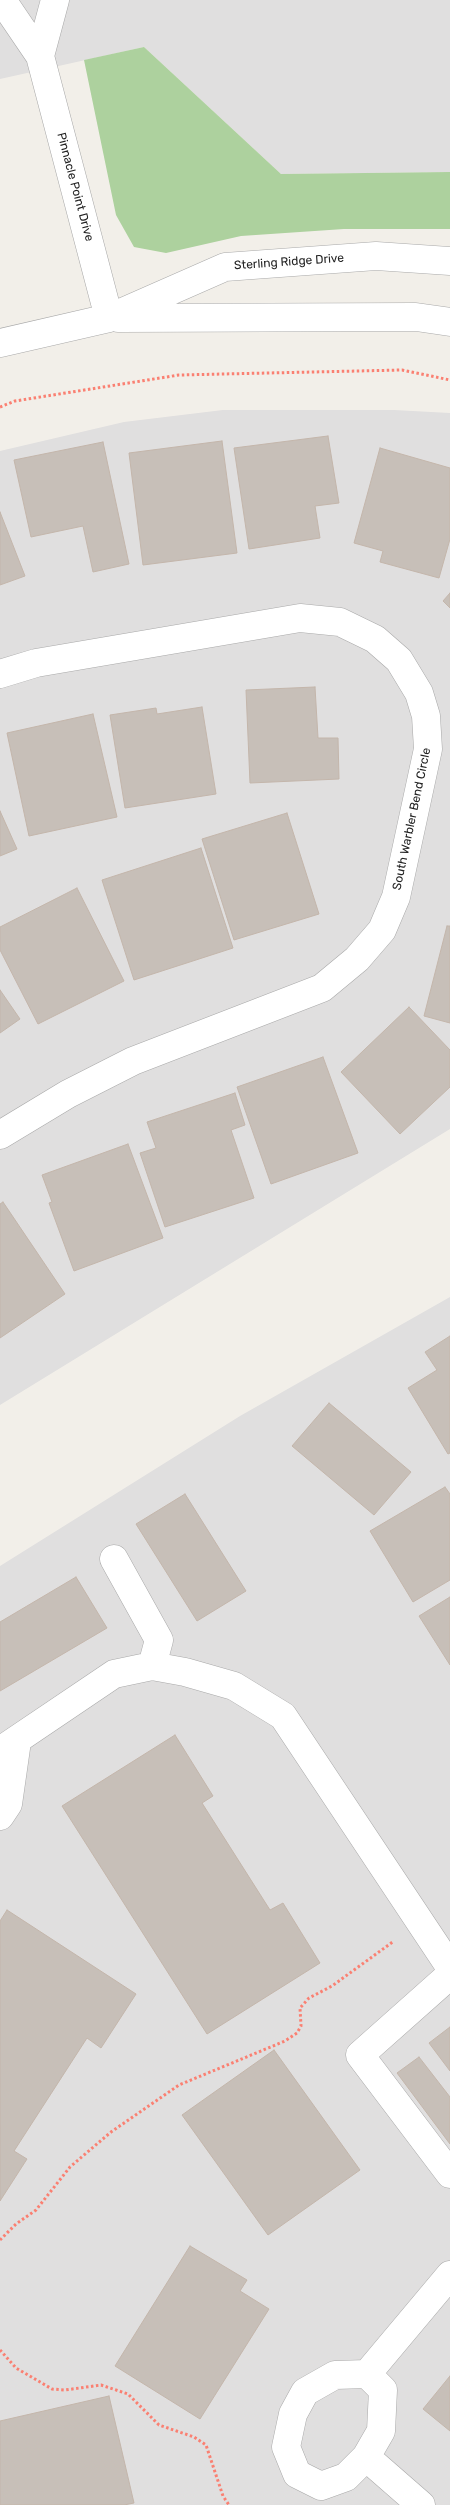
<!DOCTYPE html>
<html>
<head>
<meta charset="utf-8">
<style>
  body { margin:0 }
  canvas { display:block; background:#f2efe9 }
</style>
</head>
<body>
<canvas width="450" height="2505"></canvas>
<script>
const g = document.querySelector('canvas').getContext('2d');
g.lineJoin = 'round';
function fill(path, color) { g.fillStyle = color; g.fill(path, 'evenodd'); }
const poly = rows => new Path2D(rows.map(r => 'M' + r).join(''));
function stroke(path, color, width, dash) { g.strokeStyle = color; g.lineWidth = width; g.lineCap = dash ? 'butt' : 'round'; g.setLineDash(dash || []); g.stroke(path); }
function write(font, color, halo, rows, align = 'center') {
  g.font = font + ' Rubik,sans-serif'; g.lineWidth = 4.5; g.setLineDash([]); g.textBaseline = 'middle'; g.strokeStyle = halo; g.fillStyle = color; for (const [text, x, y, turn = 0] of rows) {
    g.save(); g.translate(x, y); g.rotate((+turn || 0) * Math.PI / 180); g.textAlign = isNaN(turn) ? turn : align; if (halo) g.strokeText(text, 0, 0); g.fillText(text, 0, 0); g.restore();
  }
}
const residential = poly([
  [0,0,450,0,450,172,281,174,144,47,0,79],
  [223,410,394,410,450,413,450,1129,0,1405,0,451,124,422],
  [450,1297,450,2505,0,2505,0,1566,240,1416]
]);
const forest = poly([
  [144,47,281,174,450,172,450,229,344,229,241,236,166,253,134,247,116,215,84,60]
]);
const building = poly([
  [328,436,339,503,315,506,320,538,249,549,234,448,328,436],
  [222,441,237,553,143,565,129,453,222,441],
  [103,442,129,564,93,572,83,526,31,537,14,460,103,442],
  [380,448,450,468,450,539,439,578,380,562,383,551,354,543,380,448],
  [0,512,25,576,0,585,0,512],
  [450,593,450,608,443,601,450,593],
  [315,687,318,738,338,738,339,779,250,783,246,690,315,687],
  [202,707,216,794,125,808,110,715,156,708,157,714,202,707],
  [93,714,117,817,29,836,7,733,93,714],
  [0,811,17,849,0,856,0,811],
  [287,813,319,914,234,940,202,839,287,813],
  [201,848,233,948,134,980,102,880,201,848],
  [77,888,124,981,38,1024,0,950,0,927,77,888],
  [447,926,450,926,450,1023,424,1016,447,926],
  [0,990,20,1019,0,1033,0,990],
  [409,1007,450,1050,450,1087,400,1134,341,1072,409,1007],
  [323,1057,358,1153,271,1184,237,1087,323,1057],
  [235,1093,245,1125,231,1130,254,1198,165,1227,140,1153,156,1148,147,1122,235,1093],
  [128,1144,163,1238,74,1271,49,1203,52,1202,42,1175,128,1144],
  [3,1202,65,1294,0,1338,0,1204,3,1202],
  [450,1336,450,1453,448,1454,408,1388,437,1370,425,1352,450,1336],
  [329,1403,411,1472,374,1515,292,1446,329,1403],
  [445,1487,450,1494,450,1580,413,1602,370,1531,445,1487],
  [185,1494,246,1591,197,1621,136,1524,185,1494],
  [76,1577,107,1628,0,1691,0,1622,76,1577],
  [450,1597,450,1665,419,1616,450,1597],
  [175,1735,213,1796,202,1803,270,1910,283,1903,320,1963,207,2034,62,1806,175,1735],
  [7,1910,136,1994,101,2048,87,2038,14,2151,27,2159,0,2201,0,1921,7,1910],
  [450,2027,450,2071,429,2043,450,2027],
  [274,2050,360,2170,268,2235,182,2115,274,2050],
  [419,2057,450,2097,450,2144,397,2073,419,2057],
  [190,2246,247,2280,240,2291,269,2309,200,2419,115,2366,190,2246],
  [450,2376,450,2431,423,2409,450,2376],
  [109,2396,134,2503,124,2505,0,2505,0,2421,109,2396]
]);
const path = poly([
  [0,407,15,401,179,375,402,370,450,380],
  [0,2240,16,2224,36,2210,70,2167,111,2132,179,2085,285,2041,297,2033,301,2026,300,2008,309,1998,332,1986,394,1941],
  [0,2350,16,2368,52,2389,65,2390,101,2385,128,2394,159,2425,194,2437,206,2445,223,2496,229,2505]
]);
const minor = poly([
  [2,0,40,56,109,318],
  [40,56,55,0],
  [118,318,416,317,450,322],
  [0,343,109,318,225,267,376,256,450,261],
  [0,674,36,663,300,618,340,622,375,639,399,660,419,693,426,716,428,749,396,897,382,930,357,959,322,988,133,1061,68,1094,0,1135],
  [114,1559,159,1640,152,1666],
  [0,1751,114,1674,152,1666,185,1672,234,1686,283,1716,450,1967],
  [0,1816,8,1804,17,1741],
  [450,1975,360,2055,450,2174],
  [367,2374,383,2390,381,2431,366,2457,346,2477,321,2486,297,2474,286,2447,293,2414,305,2392,335,2375,367,2374],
  [367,2374,450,2275],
  [366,2457,421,2505]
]);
const streetNames = [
  ["Pinnacle Point Drive",75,187,75],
  ["Sterling Ridge Drive",289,262,-4],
  ["South Warbler Bend Circle",412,819,-78]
];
fill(residential, '#e0dfdf');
fill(forest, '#add19e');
fill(building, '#c7bfb8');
stroke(building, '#c4b6ab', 1);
stroke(minor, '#a9a9a9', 29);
stroke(path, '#fa8072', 3, [2.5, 2.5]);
stroke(minor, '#fff', 28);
write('12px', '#222', '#fff', streetNames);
</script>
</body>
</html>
